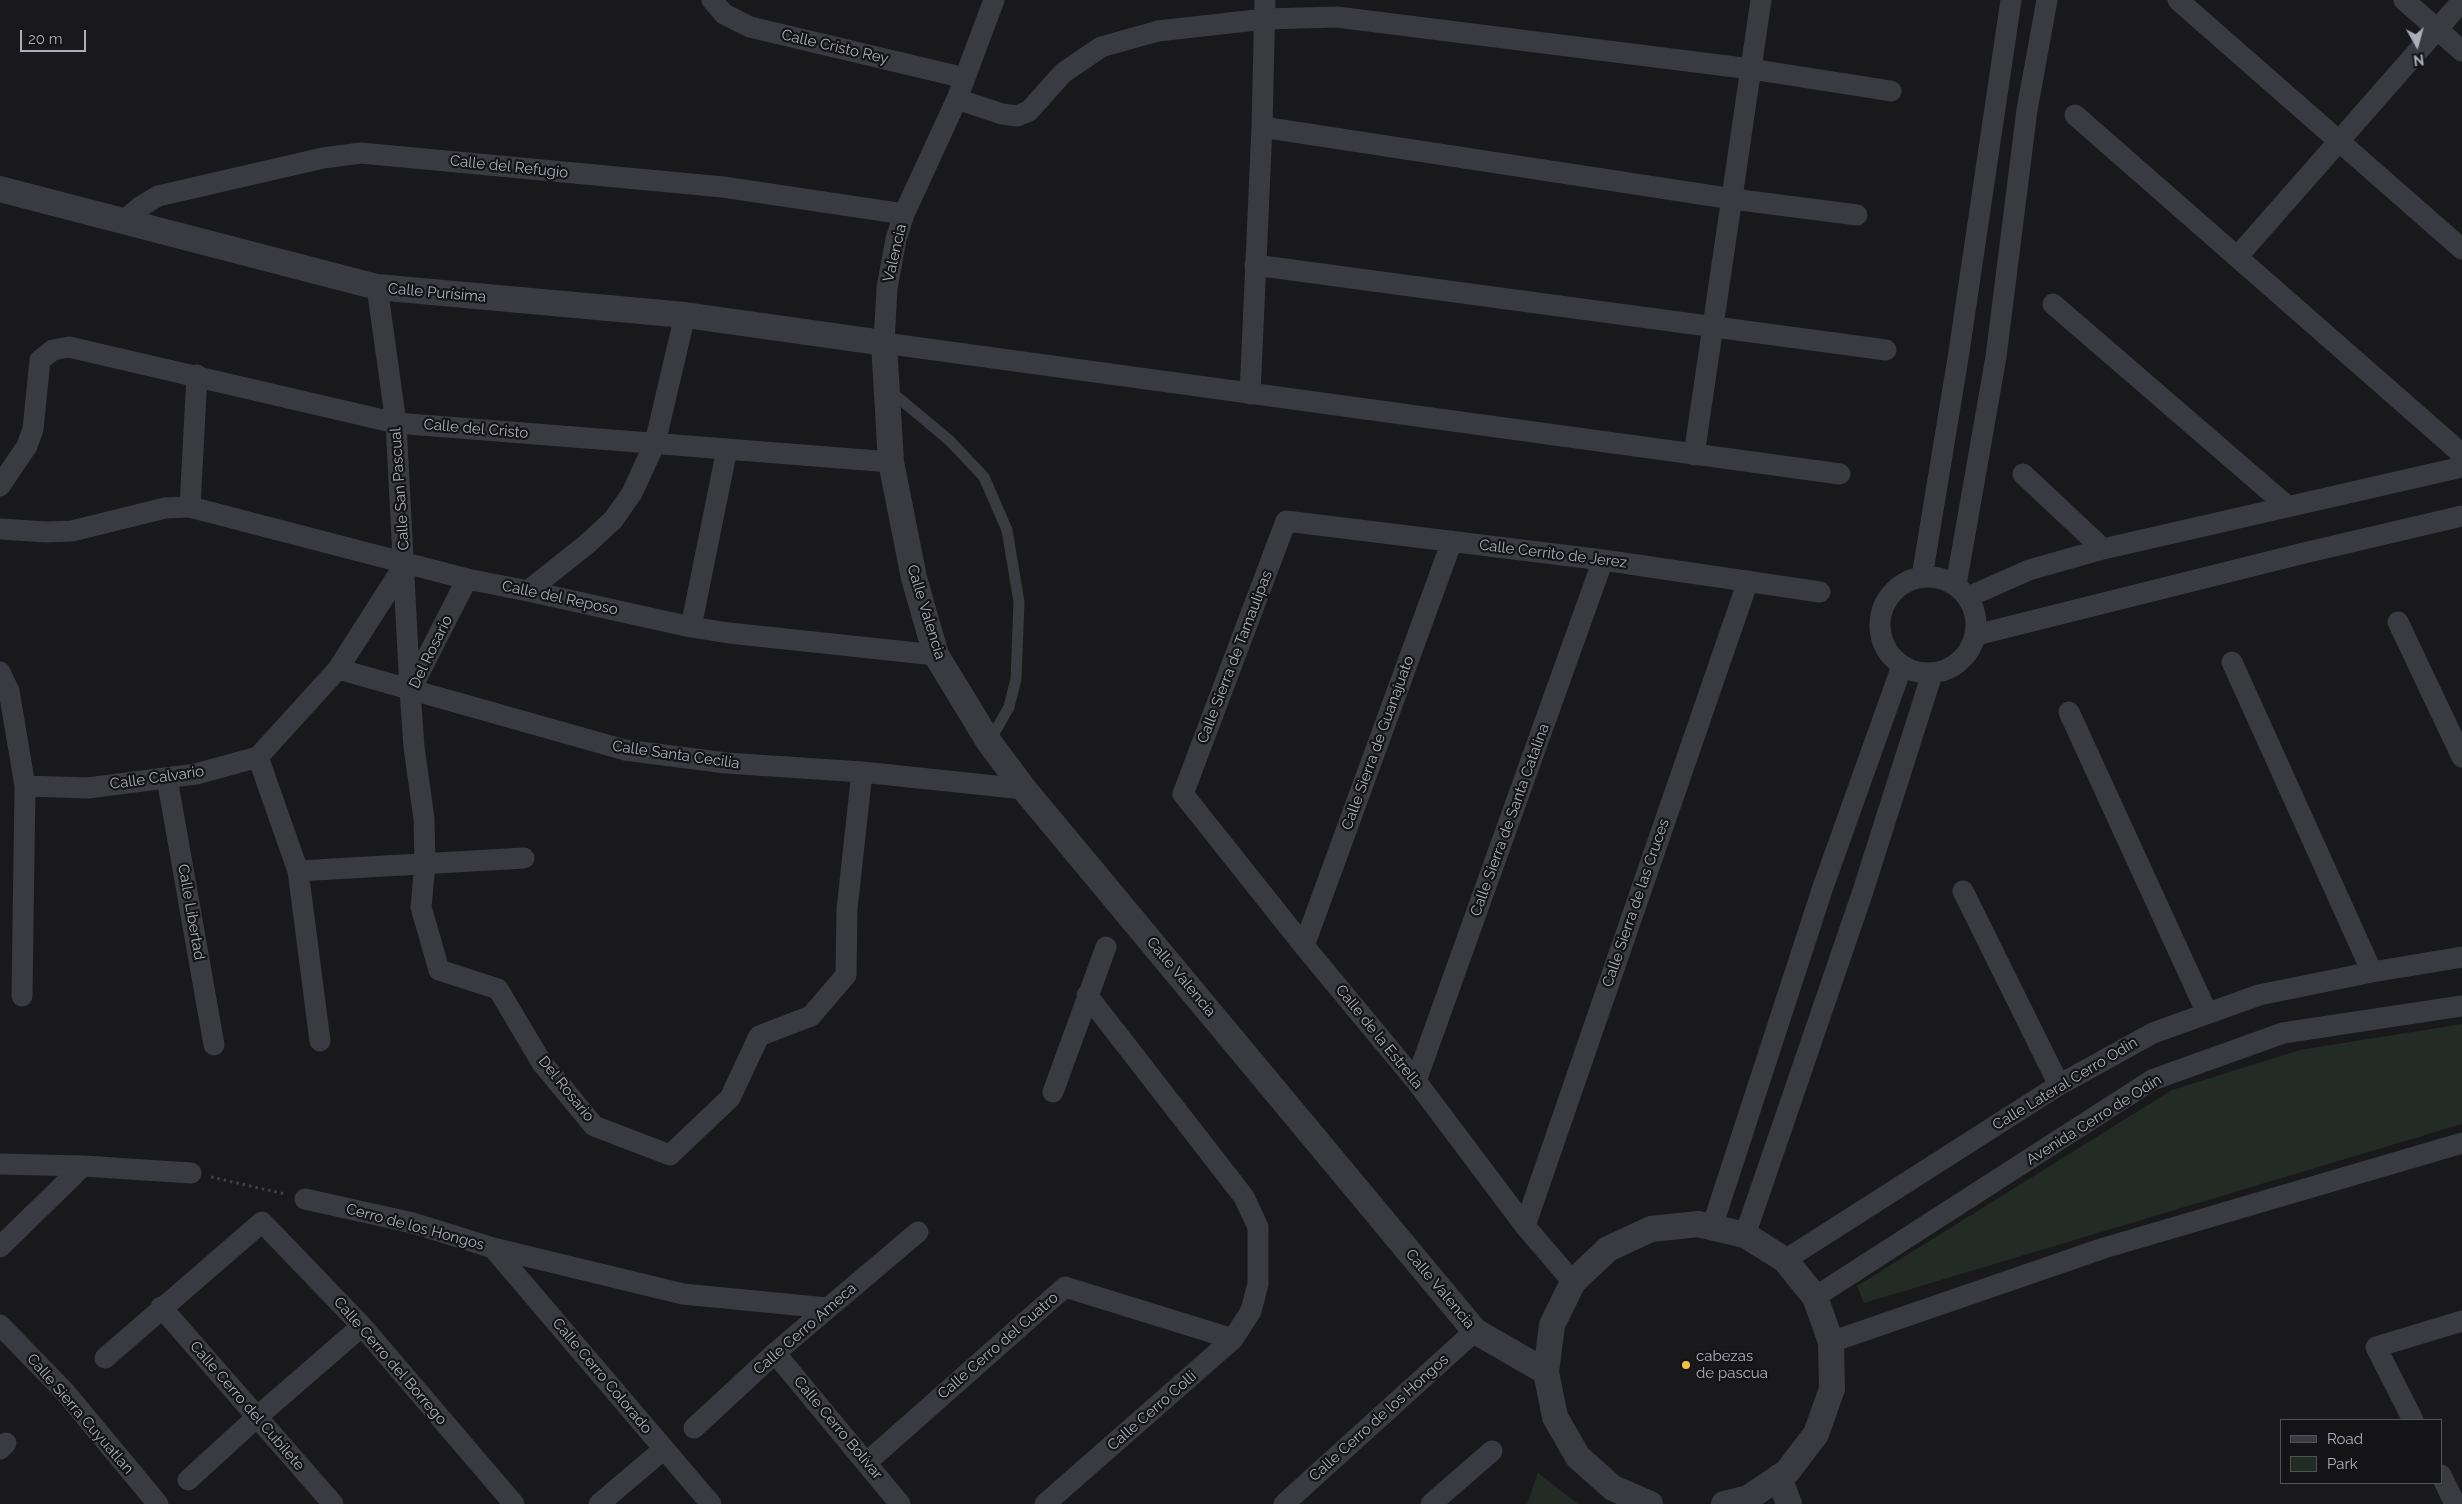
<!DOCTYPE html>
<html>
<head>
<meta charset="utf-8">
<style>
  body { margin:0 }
  #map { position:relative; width:2462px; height:1504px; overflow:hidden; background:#19191b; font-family:Raleway,sans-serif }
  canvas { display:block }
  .legend { position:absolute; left:2280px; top:1419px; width:162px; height:65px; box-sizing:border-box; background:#141416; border:1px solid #515258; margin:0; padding:6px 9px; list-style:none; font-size:15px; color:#acafbb }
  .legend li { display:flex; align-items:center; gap:10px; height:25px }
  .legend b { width:25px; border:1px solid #515258 }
  .north { position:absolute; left:2392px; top:20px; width:50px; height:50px; -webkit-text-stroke:4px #141416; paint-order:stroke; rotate:173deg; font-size:14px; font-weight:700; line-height:20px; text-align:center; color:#acafbb }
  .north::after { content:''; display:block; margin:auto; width:18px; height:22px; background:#acafbb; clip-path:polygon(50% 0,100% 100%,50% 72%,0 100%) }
  .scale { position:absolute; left:20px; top:30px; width:66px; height:22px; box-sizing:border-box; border:2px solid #acafbb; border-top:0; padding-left:6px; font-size:15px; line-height:18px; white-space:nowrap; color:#acafbb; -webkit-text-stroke:4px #141416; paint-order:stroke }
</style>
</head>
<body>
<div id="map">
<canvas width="2462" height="1504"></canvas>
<ul class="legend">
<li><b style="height:6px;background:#3a3b40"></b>Road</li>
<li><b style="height:14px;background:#232b25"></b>Park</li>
</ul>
<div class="north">N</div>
<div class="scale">20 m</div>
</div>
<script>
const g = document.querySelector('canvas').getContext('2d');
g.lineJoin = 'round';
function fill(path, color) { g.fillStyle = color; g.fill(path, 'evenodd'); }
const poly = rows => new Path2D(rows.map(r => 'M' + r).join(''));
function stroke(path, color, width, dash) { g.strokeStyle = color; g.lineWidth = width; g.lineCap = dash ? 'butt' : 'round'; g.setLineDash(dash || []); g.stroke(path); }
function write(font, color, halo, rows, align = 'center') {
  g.font = font + ' Raleway,sans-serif'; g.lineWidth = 4.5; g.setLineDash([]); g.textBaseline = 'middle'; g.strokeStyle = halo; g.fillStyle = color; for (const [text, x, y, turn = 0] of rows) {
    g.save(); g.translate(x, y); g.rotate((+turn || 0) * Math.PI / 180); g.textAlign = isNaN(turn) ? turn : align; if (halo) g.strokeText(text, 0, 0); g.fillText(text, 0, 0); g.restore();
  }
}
const green = poly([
  [2462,1024,2462,1124,1864,1303,1857,1286,2172,1090,2300,1050],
  [1538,1473,1578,1504,1527,1504]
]);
const path = poly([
  [211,1177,285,1194]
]);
const service = poly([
  [889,390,949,440,984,477,1007,530,1019,602,1016,679,1009,707,989,742]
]);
const minor = poly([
  [712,0,724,14,750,27,965,78],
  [994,0,957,99,904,214,896,239,887,288,884,343,1840,474],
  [2178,0,2462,249],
  [2404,0,2462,51],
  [957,99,1002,114,1017,116,1029,111,1063,73,1101,47,1158,31,1265,19,1337,17,1751,69,1891,91],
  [2075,115,2462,454],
  [1262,127,1733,199,1857,215],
  [124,221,140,207,158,196,323,158,361,153,723,187,904,214],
  [2238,256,2462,1],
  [1255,265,1886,350],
  [377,287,396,423,410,691],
  [2053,304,2287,506],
  [1250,394,1262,127,1265,0],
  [1694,455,1761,0],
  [2023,474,2103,549],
  [0,486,27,446,33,429,40,360,53,350,69,347,396,423,891,462],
  [190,507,197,375],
  [0,529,47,532,72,531,165,508,190,507,467,579,528,591,691,627,729,633,936,655],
  '1880 625a48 48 0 1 1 96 0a48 48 0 1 1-96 0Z',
  [1922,577,1959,352,2011,0],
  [467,579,410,691,414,747,424,819,425,864,421,907,439,970,498,989,542,1063,594,1126,670,1155,730,1098,759,1036,811,1016,846,975,847,909,862,772],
  [1956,585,1996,357,2027,110,2047,0],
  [528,591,587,544,613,520,632,493,655,443,685,315],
  [1968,597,2029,570,2103,549,2462,467],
  [2398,622,2462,757],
  [691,627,727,449],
  [1976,635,2304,553,2462,516],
  [2232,662,2372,972],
  [338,669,625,750,726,763,862,772,1024,789],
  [0,672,9,691,25,786,88,788,196,774,258,757,338,669,405,564],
  [2069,712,2207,1013],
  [258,757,298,871,524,858],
  [167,778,214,1045],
  [298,871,320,1041],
  [1963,891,2059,1085],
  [1304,946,1452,541],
  [22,996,25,786],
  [1416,1081,1603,560],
  [1053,1092,1106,947],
  [0,1164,83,1166,191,1173],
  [305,1199,413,1223,493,1248,683,1294,827,1308],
  [1525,1226,1748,581],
  [1712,1227,1823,887,1902,666],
  [1745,1235,1862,894,1932,674],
  [0,1247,83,1166],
  [493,1248,711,1504],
  [1785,1260,2059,1085,2153,1033,2259,995,2372,972,2462,957],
  [1573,1282,1525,1226,1416,1081,1304,946,1183,794,1286,521,1603,560,1820,592],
  [1815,1297,2152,1080,2283,1033,2462,1006],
  [161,1307,333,1504],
  [0,1325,65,1392,158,1504],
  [1831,1342,2104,1248,2462,1143],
  [775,1353,900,1504],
  [105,1358,262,1222,362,1326,514,1504],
  [2413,1420,2376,1347,2462,1321],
  [694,1428,775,1353,918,1232],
  [0,1449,6,1443],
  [866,1463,1065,1287,1233,1339],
  [2441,1475,2455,1504],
  [188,1480,257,1417,362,1326],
  [599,1504,664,1449],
  [1045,1504,1233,1339,1251,1311,1258,1284,1258,1227,1244,1197,1087,995],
  [1284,1504,1475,1331],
  [1431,1504,1492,1451]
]);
const tertiary = poly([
  [0,189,377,287,685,315,884,343,891,462,914,578,936,655,989,742,1024,789,1475,1331,1546,1372],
  [1779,1477,1789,1504],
  [1650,1504,1613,1488,1578,1457,1555,1417,1546,1372,1552,1325,1573,1282,1608,1249,1651,1229,1698,1224,1745,1235,1785,1260,1815,1297,1831,1342,1832,1389,1816,1434,1787,1472,1748,1498,1724,1504]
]);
const markers = [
  [1686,1365,5,"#efc33d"]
];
const streetNames = [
  ["Calle Cristo Rey",835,47,13],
  ["Calle del Refugio",509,167,6],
  ["Valencia",895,253,-77],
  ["Calle Purísima",437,293,5],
  ["Calle del Cristo",476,429,5],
  ["Calle San Pascual",400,489,-94],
  ["Calle Cerrito de Jerez",1553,554,7],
  ["Calle del Reposo",560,598,12],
  ["Calle Valencia",926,612,73],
  ["Del Rosario",431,652,-64],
  ["Calle Sierra de Tamaulipas",1235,657,-69],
  ["Calle Sierra de Guanajuato",1378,743,-70],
  ["Calle Santa Cecilia",676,755,8],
  ["Calle Calvario",157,778,-8],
  ["Calle Sierra de Santa Catalina",1510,820,-70],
  ["Calle Sierra de las Cruces",1636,903,-71],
  ["Calle Libertad",191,912,80],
  ["Calle Valencia",1181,977,50],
  ["Calle de la Estrella",1379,1037,51],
  ["Calle Lateral Cerro Odin",2065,1084,-31],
  ["Del Rosario",566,1089,51],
  ["Avenida Cerro de Odín",2094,1120,-32],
  ["Cerro de los Hongos",415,1227,15],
  ["Calle Valencia",1440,1289,50],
  ["Calle Cerro Ameca",805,1329,-41],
  ["Calle Cerro del Cuatro",998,1346,-41],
  ["Calle Cerro del Borrego",390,1361,49],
  ["Calle Cerro Colorado",602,1376,50],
  ["Calle Cerro del Cubilete",247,1406,49],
  ["Calle Cerro Colli",1152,1411,-41],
  ["Calle Sierra Cuyuatlan",80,1414,49],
  ["Calle Cerro de los Hongos",1379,1418,-42],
  ["Calle Cerro Bolívar",838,1428,50]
];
const poiNames = [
  ["cabezas",1696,1356],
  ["de pascua",1696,1373]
];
fill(green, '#232b25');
stroke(path, '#404247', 3, [2.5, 4]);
stroke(service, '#3a3b40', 11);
stroke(minor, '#3a3b40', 21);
stroke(tertiary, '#3a3b40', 26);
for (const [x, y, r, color] of markers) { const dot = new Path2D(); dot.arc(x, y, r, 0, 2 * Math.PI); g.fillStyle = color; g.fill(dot); stroke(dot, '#141416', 2); }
write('15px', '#acafbb', '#141416', streetNames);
write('15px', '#acafbb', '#141416', poiNames, 'left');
</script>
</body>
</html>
